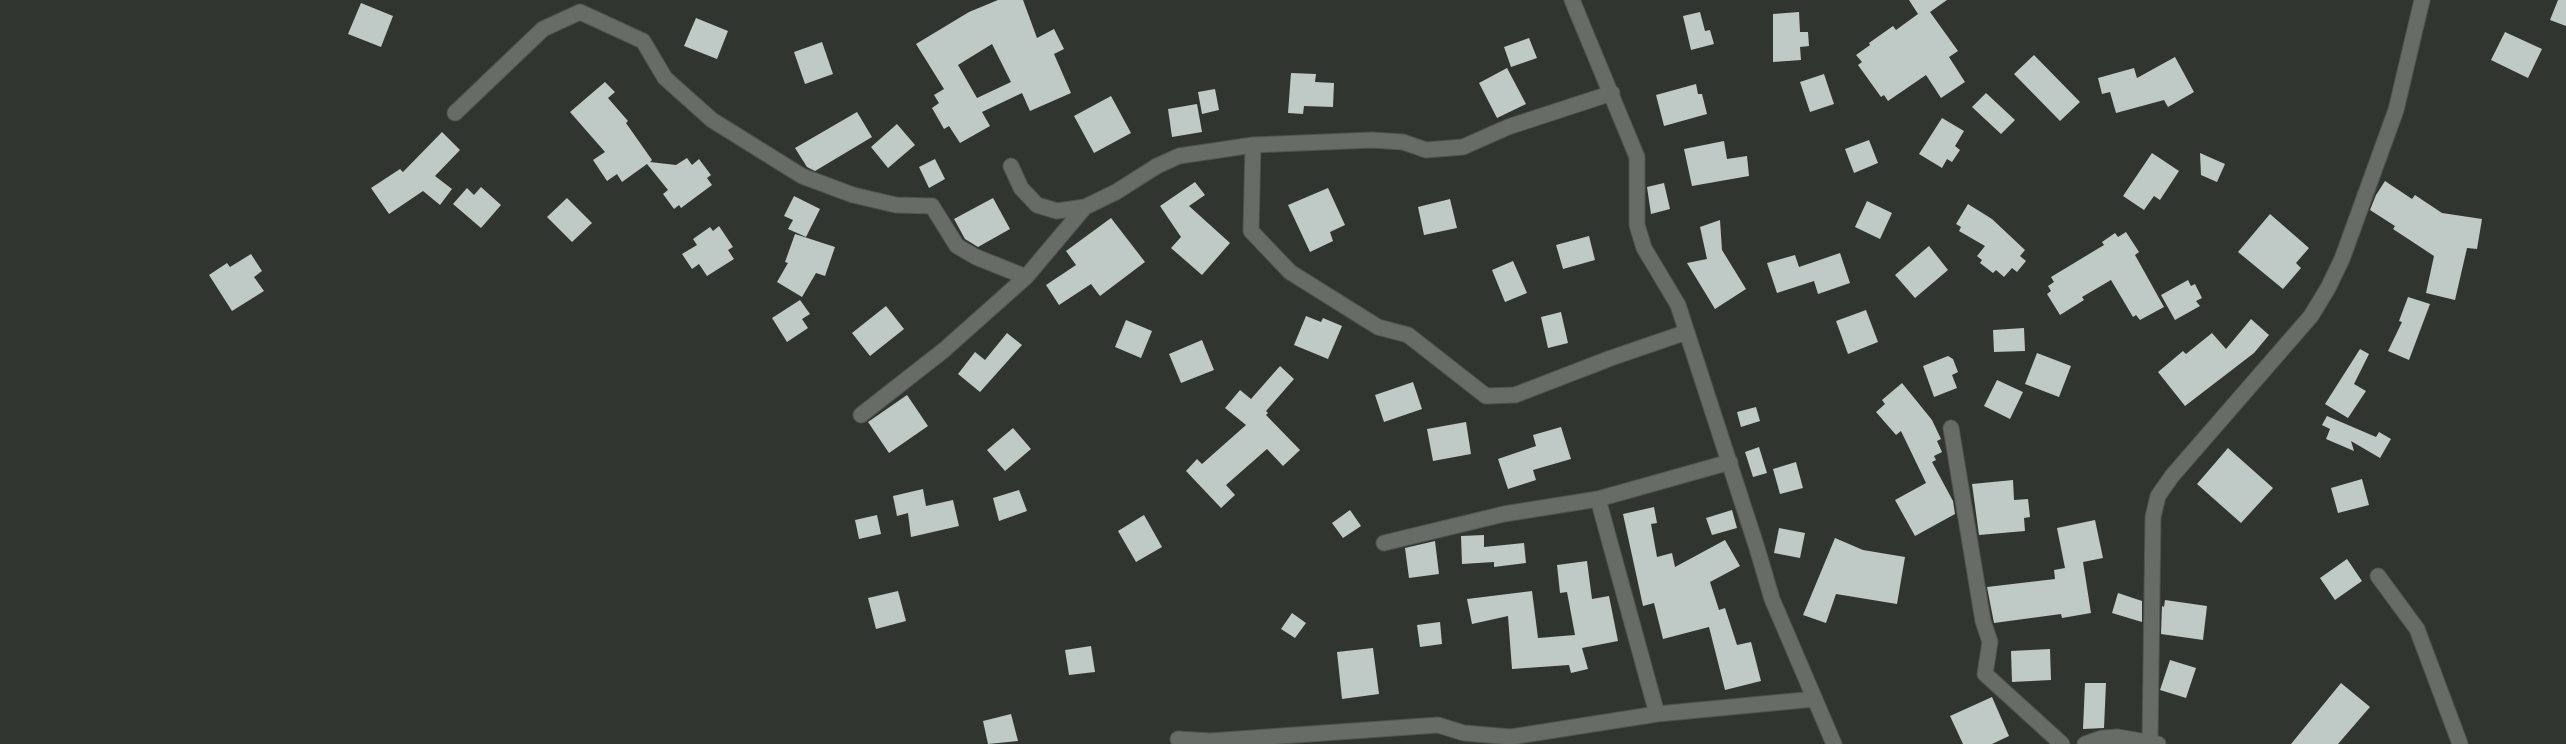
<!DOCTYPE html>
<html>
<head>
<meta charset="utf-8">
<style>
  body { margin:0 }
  canvas { display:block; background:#30352f }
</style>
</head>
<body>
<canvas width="2566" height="744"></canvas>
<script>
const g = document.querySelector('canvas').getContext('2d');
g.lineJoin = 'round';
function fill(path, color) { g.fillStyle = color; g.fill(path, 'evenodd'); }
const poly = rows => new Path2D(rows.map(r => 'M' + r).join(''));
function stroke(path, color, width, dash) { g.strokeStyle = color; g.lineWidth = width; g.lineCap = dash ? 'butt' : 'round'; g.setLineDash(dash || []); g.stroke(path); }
const building = poly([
  [998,0,1023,0,1037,38,1054,29,1064,49,1054,54,1071,93,1030,111,1022,93,982,112,990,126,960,143,949,126,944,129,932,108,939,103,934,95,944,89,916,44,969,12],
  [992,44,1011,82,977,98,958,65],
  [1909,0,1947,0,1930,12,1958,51,1949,57,1965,82,1941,98,1926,75,1888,101,1884,95,1881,97,1858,65,1862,62,1856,55,1870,45,1869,43,1893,26,1896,30,1918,14],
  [2558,0,2566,0,2566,26,2550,20],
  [361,3,393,16,381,47,348,34],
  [1700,12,1705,31,1710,30,1714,44,1691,50,1683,16],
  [1799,12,1800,32,1808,32,1809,46,1800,47,1801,60,1773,62,1773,14],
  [696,18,728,31,717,59,684,46],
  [2505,32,2542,49,2528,78,2491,60],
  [1529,38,1537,58,1511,67,1504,47],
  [822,42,833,74,805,84,794,52],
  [2034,55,2080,102,2060,121,2014,74],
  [2175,57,2194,92,2168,107,2164,100,2116,113,2110,92,2102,94,2098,78,2134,68,2137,78],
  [1507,68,1526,104,1497,118,1479,83],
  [1291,73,1316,74,1315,82,1334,83,1333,107,1304,106,1303,114,1288,113],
  [1824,74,1834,104,1810,112,1800,82],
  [605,82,615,92,608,98,628,121,626,123,652,160,650,162,676,165,687,158,692,165,699,159,711,175,707,178,712,185,681,208,679,205,674,209,663,194,668,190,647,164,622,182,617,174,607,181,593,160,605,152,570,112],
  [1696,84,1698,94,1702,94,1707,114,1664,126,1656,95],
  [1215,89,1219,110,1202,114,1198,92],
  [1986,93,2015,120,2001,134,1972,107],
  [1111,96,1131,133,1094,153,1074,116],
  [1197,104,1202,132,1172,137,1168,109],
  [857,112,872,137,815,171,807,167,795,148],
  [1942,118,1964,131,1955,146,1960,150,1952,162,1947,159,1942,168,1919,154],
  [897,124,915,145,888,168,871,147],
  [442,132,460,150,435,176,452,189,440,205,423,191,389,214,371,188,400,169,403,172],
  [1869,140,1878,163,1854,173,1845,149],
  [1724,141,1727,159,1747,156,1749,176,1692,186,1684,149],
  [2152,153,2179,171,2160,200,2154,196,2144,210,2123,196],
  [2200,153,2225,164,2217,182,2201,175],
  [935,159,945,179,929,188,919,167],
  [2385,181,2412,199,2415,195,2442,213,2482,219,2477,249,2467,248,2455,300,2426,293,2434,256,2393,229,2395,226,2370,210,2376,195],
  [1195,182,1205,195,1189,206,1230,243,1202,275,1171,248,1181,237,1160,206],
  [1664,183,1670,209,1651,214,1647,187],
  [481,187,501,205,481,228,453,204,467,188,474,195],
  [1328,188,1345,225,1330,232,1333,241,1310,252,1288,205],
  [794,196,820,209,806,237,788,229,793,220,784,216],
  [567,198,592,223,572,242,547,217],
  [993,198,1010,229,978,247,965,239,954,219],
  [1450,199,1457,228,1424,235,1418,207],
  [1867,201,1892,213,1880,239,1855,227],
  [1968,204,1992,219,2025,250,2020,256,2026,261,2017,272,2012,268,2004,277,1996,270,1993,273,1980,263,1982,260,1977,256,1985,246,1959,231,1961,227,1956,224],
  [2270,214,2309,248,2296,263,2301,268,2283,289,2238,252],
  [1111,218,1145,262,1100,296,1091,284,1059,305,1046,285,1076,265,1066,251],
  [1720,220,1722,250,1746,289,1715,309,1687,263,1707,259,1700,227],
  [719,226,733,247,728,250,734,259,707,276,699,264,692,269,682,254,697,245,693,239,710,227,713,231],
  [2126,232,2139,252,2135,255,2164,307,2140,320,2136,315,2133,317,2111,280,2082,297,2084,300,2060,315,2047,294,2051,291,2048,286,2054,282,2051,277,2104,245,2102,242,2115,233,2118,237],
  [795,234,835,247,825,276,816,273,802,297,777,282,788,263,785,262],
  [1589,236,1595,260,1563,269,1556,245],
  [1929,246,1948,270,1915,298,1895,275],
  [1840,253,1850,283,1818,294,1814,281,1777,293,1767,263,1795,255,1799,267],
  [251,254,262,271,254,277,264,291,232,311,209,275,227,263,230,267],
  [1513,261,1527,293,1505,302,1492,270],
  [2188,280,2191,286,2195,284,2202,298,2196,301,2200,306,2175,320,2161,295],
  [2408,297,2430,304,2409,360,2388,351,2402,322,2399,321],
  [800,300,810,314,802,319,808,328,787,342,772,318],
  [886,306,904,329,870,356,852,333],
  [1866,310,1878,342,1848,354,1836,321],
  [1561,312,1568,343,1548,348,1541,317],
  [1306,316,1321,322,1323,318,1342,326,1328,359,1294,345],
  [2251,319,2269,335,2254,353,2185,406,2158,372,2183,351,2186,354,2212,333,2226,349],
  [1126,320,1152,331,1141,358,1115,347],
  [2024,328,2025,351,1994,352,1993,330],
  [1007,333,1022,345,980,392,958,374,975,352,985,360],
  [1202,340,1214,370,1181,383,1169,354],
  [2360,349,2369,354,2354,384,2366,391,2348,418,2325,404],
  [2037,353,2071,366,2059,397,2025,384],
  [1948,356,1953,359,1958,372,1952,375,1957,388,1934,397,1923,366],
  [1280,366,1294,379,1266,411,1268,413,1266,415,1300,450,1283,466,1267,449,1226,485,1235,495,1221,508,1186,471,1197,459,1202,464,1246,425,1225,408,1240,390,1251,399],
  [1997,380,2023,392,2010,419,1984,406],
  [1413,382,1422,409,1384,422,1375,395],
  [1902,383,1932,420,1941,439,1937,441,1942,452,1934,456,1936,460,1932,462,1953,501,1955,514,1915,536,1895,500,1926,483,1901,431,1896,435,1876,412,1885,404,1882,400],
  [907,395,928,426,889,453,868,422],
  [1756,407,1760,421,1741,427,1737,412],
  [2327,416,2376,437,2379,432,2391,439,2380,458,2351,441,2354,451,2326,439,2330,429,2322,425],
  [1466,422,1471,454,1433,461,1427,429],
  [1561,427,1571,459,1533,470,1536,480,1508,489,1498,459,1536,446,1533,435],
  [1013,428,1031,449,1005,471,987,450],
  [1759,447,1767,473,1753,477,1745,452],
  [2228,448,2273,488,2241,523,2197,484],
  [1796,462,1803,488,1780,494,1773,469],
  [2362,479,2369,505,2338,513,2331,488],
  [2013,480,2014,500,2028,499,2030,517,2024,518,2025,531,1979,535,1972,484],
  [923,489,926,506,953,500,959,526,911,537,908,513,897,516,893,496],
  [1019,490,1027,511,999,521,993,498],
  [1654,507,1657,523,1651,524,1657,557,1672,553,1675,567,1725,540,1740,566,1710,582,1719,610,1725,608,1737,645,1751,642,1761,681,1725,690,1709,627,1663,639,1654,603,1643,606,1623,514],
  [1350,510,1361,526,1343,538,1332,523],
  [1732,510,1737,528,1712,535,1706,518],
  [877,515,881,534,859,539,855,520],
  [1144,515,1162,547,1136,562,1118,531],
  [2095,520,2103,558,2083,562,2091,613,2062,618,2061,614,1994,623,1987,587,2055,579,2054,570,2065,568,2057,528],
  [1779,528,1805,533,1800,558,1774,553],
  [1484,535,1484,547,1524,543,1526,563,1494,567,1494,562,1462,564,1461,536],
  [1835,538,1863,550,1905,557,1897,604,1836,594,1826,623,1803,615],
  [1435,541,1439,574,1409,578,1405,548],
  [2347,559,2362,581,2335,600,2320,578],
  [1587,561,1592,599,1609,596,1618,641,1582,648,1588,669,1571,673,1569,665,1512,669,1508,616,1472,624,1467,599,1532,591,1538,638,1575,635,1567,592,1560,593,1557,565],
  [898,591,906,621,876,629,868,598],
  [2118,593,2142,601,2142,622,2112,613],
  [2165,600,2207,606,2203,640,2161,634,2162,606,2164,607],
  [1292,613,1306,623,1295,638,1281,629],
  [1440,622,1442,644,1420,647,1417,625],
  [1091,646,1095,672,1069,675,1065,650],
  [1373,648,1379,694,1342,699,1337,652],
  [2050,649,2051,680,2012,682,2011,651],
  [2170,660,2196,668,2186,698,2160,690],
  [2085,683,2106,683,2104,728,2083,729],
  [2341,683,2370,707,2338,744,2291,744],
  [1992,697,2009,736,1992,744,1963,744,1950,716],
  [1011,714,1018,741,988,744,983,721]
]);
const minor = poly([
  [1572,0,1637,157,1637,225,1644,248,1678,305,1757,548,1772,599,1834,744],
  [455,113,543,29,580,12,643,41,665,78,712,120,802,176,853,195,896,205,932,206,957,246,976,257,1026,277],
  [1253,145,1251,231,1290,272,1378,327,1408,335,1486,396,1515,395,1611,358,1687,332],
  [1011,166,1021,188,1037,205,1057,211,1085,207,1116,192,1157,166,1179,156,1253,145,1372,140,1403,142,1426,150,1463,147,1508,127,1612,93],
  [861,415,944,350,1026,277,1085,207],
  [1951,428,1983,621,1990,642,1985,674,2062,744],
  [1598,499,1657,714],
  [1384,543,1504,514,1598,499,1730,462],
  [2378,576,2417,629,2460,744],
  [1178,739,1210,741,1438,725,1464,733,1511,737,1657,714,1815,699],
  [2150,743,2153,517,2158,496,2172,476,2311,316,2328,288,2342,259,2396,110,2422,0],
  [2085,744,2102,738,2118,737,2158,744]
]);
fill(building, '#bfc9c5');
stroke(minor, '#4f544e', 17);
stroke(minor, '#676c66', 15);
</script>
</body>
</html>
